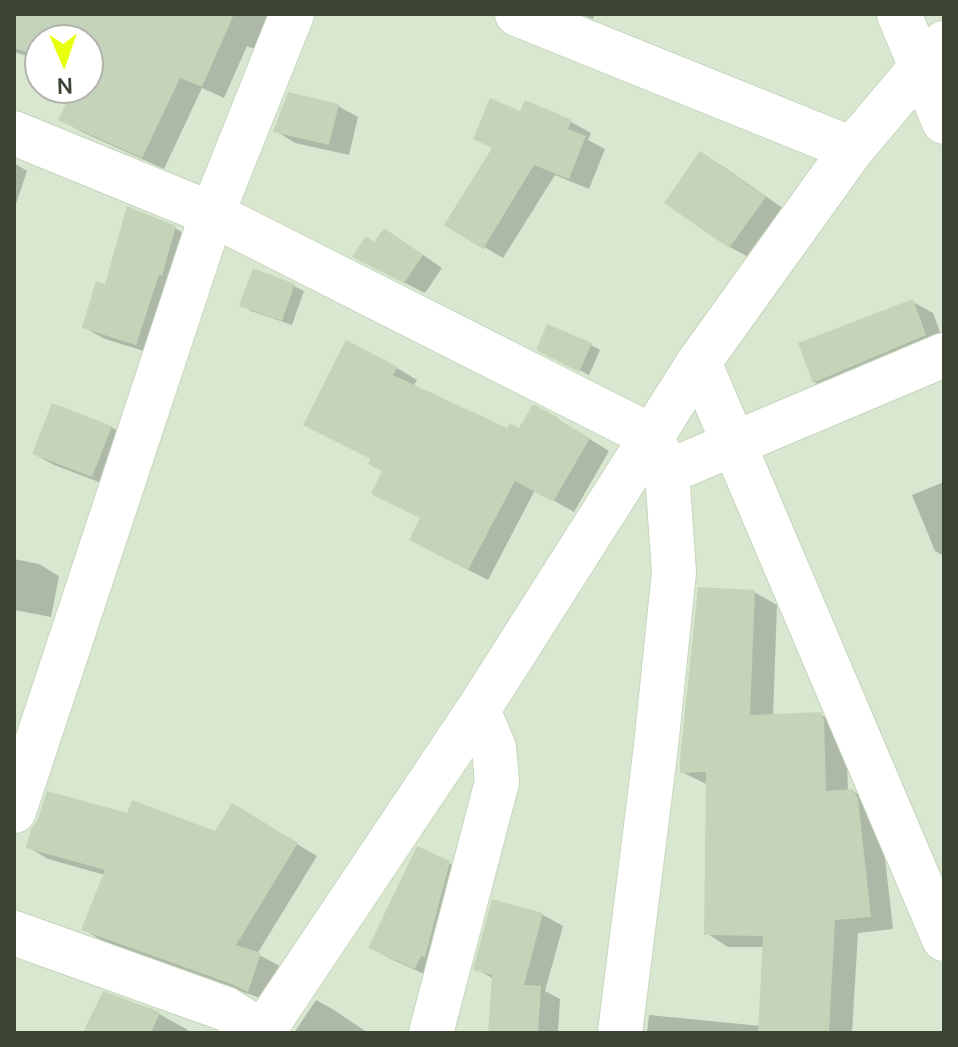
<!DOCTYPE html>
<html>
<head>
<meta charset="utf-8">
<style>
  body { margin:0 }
  #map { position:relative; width:958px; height:1047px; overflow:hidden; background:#e8f2e3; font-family:Manrope,sans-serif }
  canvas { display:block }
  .frame { position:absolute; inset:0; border:16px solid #3b4433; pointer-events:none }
  .north { position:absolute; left:24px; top:24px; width:80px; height:80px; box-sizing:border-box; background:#fff; border:2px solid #b1b4ad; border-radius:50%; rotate:178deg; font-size:22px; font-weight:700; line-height:32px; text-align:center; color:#3b4433 }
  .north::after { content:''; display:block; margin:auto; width:28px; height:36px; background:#e8ff0d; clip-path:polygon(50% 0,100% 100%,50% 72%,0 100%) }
</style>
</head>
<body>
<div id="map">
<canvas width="958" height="1047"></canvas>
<div class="frame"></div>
<div class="north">N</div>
</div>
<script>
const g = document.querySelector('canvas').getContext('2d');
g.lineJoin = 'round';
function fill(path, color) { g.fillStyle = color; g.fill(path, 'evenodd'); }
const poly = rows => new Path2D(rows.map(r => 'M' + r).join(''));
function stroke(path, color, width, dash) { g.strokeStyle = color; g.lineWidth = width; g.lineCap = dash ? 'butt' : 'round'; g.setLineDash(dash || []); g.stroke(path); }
const residential = poly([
  [14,14,944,14,944,1033,14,1033],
  [40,40,88,40,88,88,40,88]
]);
const shadow = poly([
  [14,14,277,14,262,52,247,46,224,98,202,88,164,169,82,132,60,119,76,88,88,88,88,40,40,40,40,60,14,52],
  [580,14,595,14,593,19],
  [338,106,358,117,349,155,295,143,276,131],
  [521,114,571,122,591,133,588,140,605,149,589,189,555,175,503,258,447,225,494,149,475,139],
  [701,154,721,165,784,209,750,258,730,247,666,202],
  [14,163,27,171,14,210],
  [175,228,195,240,157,355,105,339,85,328,107,286],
  [404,242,442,268,425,293,375,268,375,244],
  [294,286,304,291,292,325,251,311,242,305],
  [913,302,933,313,944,343,834,393,814,382],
  [591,345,600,350,589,375,548,354],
  [397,368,417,380,413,387,508,431,520,431,559,420,609,451,574,512,535,490,488,580,431,551,422,519,384,471,373,459,325,435],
  [111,427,131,439,112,487,54,465,34,454],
  [944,482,944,556,935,551,912,495],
  [14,559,39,564,59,576,51,617,14,610],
  [754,592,777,605,773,716,820,714,843,728,846,734,848,791,853,791,876,804,880,814,893,929,858,933,852,1033,647,1033,649,1015,761,1026,765,947,728,947,706,933,708,785,682,772],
  [233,806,317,856,257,954,280,966,268,1001,103,941,84,930,105,875,48,859,28,847,129,816,216,834],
  [449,863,470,874,435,979,391,959,371,948],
  [494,901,543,915,563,926,545,991,560,999,558,1033,490,1033,494,979,476,969],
  [316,1000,334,1010,368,1033,294,1033],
  [159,1014,188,1030,186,1033,85,1033]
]);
const building = poly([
  [14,14,234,14,202,87,180,78,142,158,58,120,73,88,88,88,88,40,40,40,40,57,14,48],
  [288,92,339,104,329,145,273,132],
  [490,98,520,111,525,100,572,120,568,129,586,136,569,179,534,165,483,249,444,225,492,148,473,139],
  [700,151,766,197,729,248,664,203],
  [127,206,176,226,162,276,159,275,136,345,82,328,96,281,105,284],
  [384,228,423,255,404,283,352,257,366,236,374,242],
  [253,268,295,284,282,321,239,306],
  [913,299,926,335,813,383,798,343],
  [547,324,592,343,579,372,536,350],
  [346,340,398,367,393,375,507,428,510,423,519,428,533,404,559,418,559,420,590,438,553,502,515,481,468,570,409,540,420,518,371,494,382,471,368,464,371,459,303,425],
  [52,403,112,426,92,477,32,454],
  [698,587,755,590,750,715,821,712,824,720,826,791,853,789,858,799,871,917,835,920,829,1033,758,1033,763,936,704,935,706,772,680,773,680,759],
  [47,791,127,813,132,800,215,831,232,803,298,843,236,945,261,953,248,992,234,985,81,930,105,870,26,848,31,829,38,819],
  [417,846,450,861,425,957,421,956,415,969,368,948],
  [492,899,543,913,524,985,541,986,538,1033,488,1033,492,975,473,970],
  [103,991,160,1012,151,1033,83,1033]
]);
const street = poly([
  [517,14,852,149],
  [899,14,944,122],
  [14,133,212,214,651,436,667,472,674,572,656,746,620,1033],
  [699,362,944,939],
  [667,472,944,355],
  [14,811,212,214,292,14],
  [14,933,226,1009,262,1032],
  [262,1033,478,710,699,362,852,149,922,66,944,43],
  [431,1033,497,782,494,748,478,710]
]);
fill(residential, '#d9e7d1');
fill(shadow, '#0003');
fill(building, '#c5d4b8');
stroke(street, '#c6d6bc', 46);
stroke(street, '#fff', 44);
</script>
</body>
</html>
